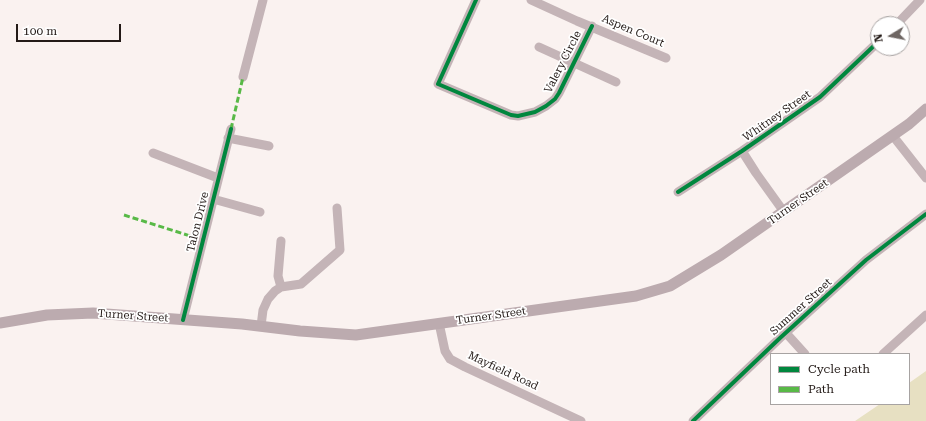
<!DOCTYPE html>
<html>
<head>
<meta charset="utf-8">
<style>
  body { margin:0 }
  #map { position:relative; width:926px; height:421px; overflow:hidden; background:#faf2f0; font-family:"Roboto Serif",serif }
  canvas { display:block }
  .legend { position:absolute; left:770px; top:353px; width:140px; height:52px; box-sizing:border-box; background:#fff; border:1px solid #a7a3a2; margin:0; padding:5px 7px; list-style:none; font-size:12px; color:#231a17 }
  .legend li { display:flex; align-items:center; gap:8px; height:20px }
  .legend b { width:20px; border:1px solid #a7a3a2 }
  .north { position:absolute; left:870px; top:16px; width:40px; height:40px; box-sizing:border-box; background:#fff; border:1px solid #a7a3a2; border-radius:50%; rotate:260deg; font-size:11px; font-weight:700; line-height:16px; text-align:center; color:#231a17 }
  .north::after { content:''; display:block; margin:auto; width:14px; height:18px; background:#6e6663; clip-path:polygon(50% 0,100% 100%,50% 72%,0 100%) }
  .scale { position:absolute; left:16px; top:24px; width:105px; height:18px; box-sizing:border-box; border:2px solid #231a17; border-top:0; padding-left:5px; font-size:12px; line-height:14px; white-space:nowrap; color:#231a17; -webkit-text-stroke:3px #fff; paint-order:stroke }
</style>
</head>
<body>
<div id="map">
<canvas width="926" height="421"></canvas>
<ul class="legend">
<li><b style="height:5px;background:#00873e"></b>Cycle path</li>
<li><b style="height:5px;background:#58b947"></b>Path</li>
</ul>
<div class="north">N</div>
<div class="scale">100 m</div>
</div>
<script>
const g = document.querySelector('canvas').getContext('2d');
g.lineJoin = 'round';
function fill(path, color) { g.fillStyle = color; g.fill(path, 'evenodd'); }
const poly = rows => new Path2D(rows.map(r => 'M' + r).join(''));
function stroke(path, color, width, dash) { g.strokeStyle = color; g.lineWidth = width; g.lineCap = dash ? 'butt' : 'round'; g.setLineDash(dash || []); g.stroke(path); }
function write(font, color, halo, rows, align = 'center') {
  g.font = font + ' "Roboto Serif",serif'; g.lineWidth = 3.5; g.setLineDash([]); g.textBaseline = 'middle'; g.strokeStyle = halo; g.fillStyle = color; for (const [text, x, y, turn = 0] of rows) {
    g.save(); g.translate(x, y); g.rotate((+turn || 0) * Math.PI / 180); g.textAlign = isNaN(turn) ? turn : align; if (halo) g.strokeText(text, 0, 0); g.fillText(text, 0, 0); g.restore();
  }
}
const green = poly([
  [926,371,926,421,855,421,880,404,909,404,909,383]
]);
const minor = poly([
  [476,0,438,84,511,115,518,116,535,112,546,106,555,99,559,93,592,26],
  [531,0,577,21,666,58],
  [897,24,920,0],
  [539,47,616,82],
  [243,77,263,0],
  [893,136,926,178],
  [228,138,269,146],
  [742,151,756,173,784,212],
  [153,153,218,178],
  [678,192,742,151,820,97,878,42],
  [213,199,260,212],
  [281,241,278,276,281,287],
  [183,320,231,129],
  [439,323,445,351,450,359,465,367,581,421],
  [261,326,263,310,268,299,275,291,281,287,301,284,340,250,337,208],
  [786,333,805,354],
  [883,354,926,315],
  [693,421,780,338,866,260,926,214]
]);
const major = poly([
  [0,323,47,315,93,313,242,324,300,331,356,335,636,296,670,286,721,255,909,124,926,109]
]);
const quiet = poly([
  [231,129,243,77],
  [124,215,203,240]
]);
const cycleway = poly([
  [476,0,438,84,511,115,518,116,535,112,546,106,555,99,559,93,592,26],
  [678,192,742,151,820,97,878,42],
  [183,320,231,129],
  [693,421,780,338,866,260,926,214]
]);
const streetNames = [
  ["Aspen Court",633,31,23],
  ["Valery Circle",563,62,-63],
  ["Whitney Street",777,116,-35],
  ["Turner Street",798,202,-35],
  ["Talon Drive",198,222,-76],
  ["Summer Street",801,307,-42],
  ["Turner Street",133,316,4],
  ["Turner Street",491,316,-8],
  ["Mayfield Road",503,371,25]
];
fill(green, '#e7e0c2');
stroke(minor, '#c4b4b7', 9);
stroke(major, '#bcabaf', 11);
stroke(quiet, '#58b947', 3, [6, 3]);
stroke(cycleway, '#00873e', 4);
write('11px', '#231a17', '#fff', streetNames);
</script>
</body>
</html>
